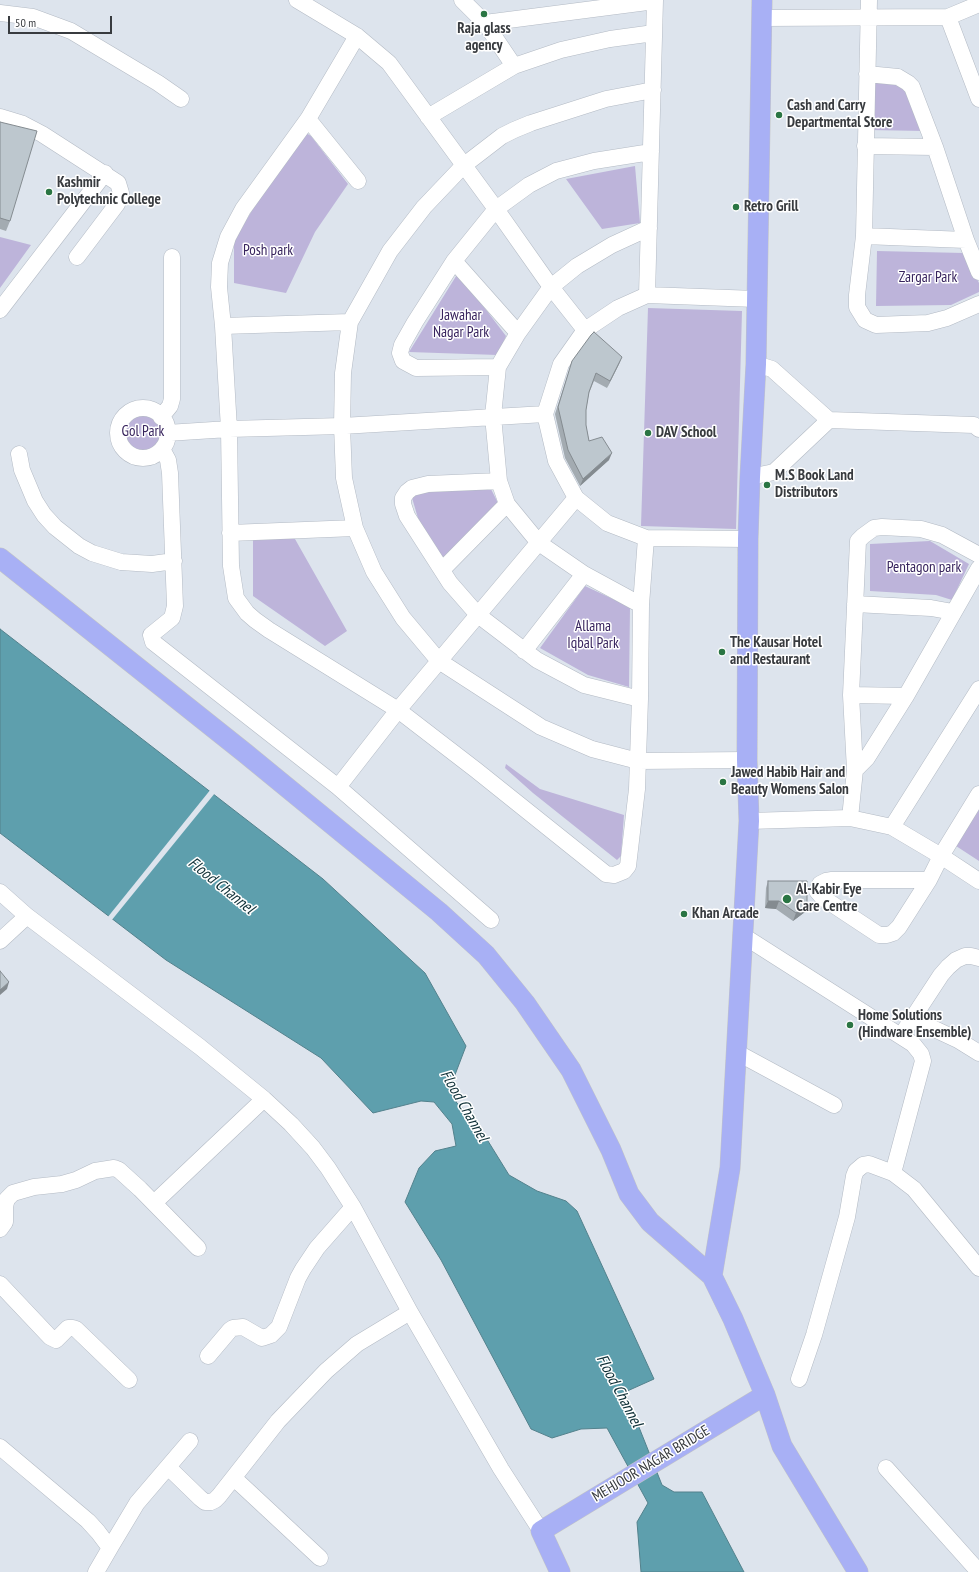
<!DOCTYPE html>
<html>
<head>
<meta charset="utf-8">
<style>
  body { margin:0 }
  #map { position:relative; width:979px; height:1572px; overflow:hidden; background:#dde4ed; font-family:"PT Sans Narrow",sans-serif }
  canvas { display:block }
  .scale { position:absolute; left:8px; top:16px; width:104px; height:18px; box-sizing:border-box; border:2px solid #383b3f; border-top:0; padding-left:5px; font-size:12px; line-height:14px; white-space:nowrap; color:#383b3f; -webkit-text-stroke:3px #fff; paint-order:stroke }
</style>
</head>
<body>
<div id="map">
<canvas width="979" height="1572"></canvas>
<div class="scale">50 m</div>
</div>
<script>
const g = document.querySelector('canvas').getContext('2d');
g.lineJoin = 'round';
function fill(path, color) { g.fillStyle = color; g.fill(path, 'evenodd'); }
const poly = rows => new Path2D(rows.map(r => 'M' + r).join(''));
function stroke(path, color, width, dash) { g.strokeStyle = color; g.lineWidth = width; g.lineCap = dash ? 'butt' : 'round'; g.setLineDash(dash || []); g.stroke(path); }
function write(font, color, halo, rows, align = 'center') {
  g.font = font + ' "PT Sans Narrow",sans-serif'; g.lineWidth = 3; g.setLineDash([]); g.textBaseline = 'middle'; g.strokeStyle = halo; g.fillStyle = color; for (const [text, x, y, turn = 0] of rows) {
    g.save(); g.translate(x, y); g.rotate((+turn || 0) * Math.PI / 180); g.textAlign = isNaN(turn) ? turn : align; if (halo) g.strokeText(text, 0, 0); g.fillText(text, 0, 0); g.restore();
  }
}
const green = poly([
  [871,77,905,85,925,131,870,130],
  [306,133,311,136,348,184,315,232,286,293,234,283,234,241,264,190],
  [635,166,640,223,602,229,566,179],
  [0,237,31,245,0,288],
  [877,251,964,253,979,283,979,292,951,305,876,306],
  [458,273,506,336,498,355,409,352],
  [648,308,742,311,736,529,641,526],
  '122 432a21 21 0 1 1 42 0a21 21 0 1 1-42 0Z',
  [491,489,498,503,442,561,420,525,410,491],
  [253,536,295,539,347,631,325,646,253,596],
  [930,541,969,564,952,600,936,595,870,591,870,544],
  [585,586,630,607,629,687,588,675,540,648],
  [506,764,540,789,624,815,621,856,617,860,533,793,505,768],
  [979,801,979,861,953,844]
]);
const water = poly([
  [0,629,323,879,425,973,466,1046,453,1080,456,1102,475,1120,509,1175,537,1191,566,1201,577,1211,654,1379,625,1392,662,1485,674,1492,702,1492,744,1572,641,1572,637,1522,648,1503,607,1428,581,1429,552,1438,531,1429,441,1260,405,1202,419,1168,435,1151,456,1146,452,1124,434,1102,421,1101,373,1113,321,1058,166,960,0,833,0,629]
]);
const pier = poly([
  [211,789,215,793,111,921,107,918]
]);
const minor = poly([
  [297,0,357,36,389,63,496,209,551,287,585,330],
  [462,0,485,23,514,66],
  [869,0,864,236,857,295,857,307,865,320,876,325,928,323,947,318,979,304],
  [0,13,33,17,71,31,158,83,181,99],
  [948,17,979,99],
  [762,18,948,17,979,4],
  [485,23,655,1],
  [357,36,308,119,243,209,228,237,220,263,219,287,223,326,229,429,231,566,236,598,247,613,255,620,269,630,398,710,476,770,606,874,614,875,624,871,628,866,637,789,640,699,641,605,646,538],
  [867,74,898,77,908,83,912,87,935,147,966,240,979,272],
  [653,90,606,99,531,123,514,130,502,136,463,166,424,207,390,251,350,322,343,373,342,426,344,478,355,528,374,572,403,618,439,661,541,727,592,749,638,761,747,760],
  [0,117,23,124,42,134,118,183,121,193,117,204,77,257],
  [428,117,514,66,561,50,610,39,654,33],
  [308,119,358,181],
  [865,146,935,147],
  [864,236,966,240],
  [454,261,518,333],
  [647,295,655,0],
  [0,310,105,173],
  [223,326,350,322],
  [756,364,772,369,829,420],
  [498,367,416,368,403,361,400,353,402,345,415,322,454,261,496,209,529,185,556,171,594,161,651,152],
  '118 433a25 25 0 1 1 50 0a25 25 0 1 1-50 0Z',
  [161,417,170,406,172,399,172,257],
  [167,433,229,429,342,426,545,414],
  [162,449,168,460,170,473,175,606,172,618,151,635,153,642,338,787,491,920],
  [19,454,22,470,35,501,44,515,55,527,79,546,92,553,121,562,152,564,174,561],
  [750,477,774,472,829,420,974,425,979,429],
  [499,481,428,484,412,488,407,492,403,498,403,504,407,516,450,583,478,615,537,660,584,685,640,699],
  [230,533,355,528],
  [748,539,646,538,607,523,576,498,556,461,545,414,561,364,585,330,618,308,647,295,756,299],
  [442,570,507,504],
  [855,604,931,608,953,612],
  [641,605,584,574,539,543,507,504,499,481,493,416,498,367,518,333,551,287,577,266,612,245,649,228],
  [524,651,584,574],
  [851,695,906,696],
  [855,770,867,758,906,696,979,568],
  [338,787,398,710,576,498],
  [850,818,855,770,851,695,858,541,863,536,874,528,882,527,921,529,942,535,979,555],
  [749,821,850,818,892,827,941,856,979,881],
  [892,827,979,689],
  [929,880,832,880,826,881,820,884,817,891,823,898,879,935,887,935,893,933,899,927,929,880,941,856,979,794],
  [0,892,27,916,200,1047,264,1099,291,1124,313,1148,328,1168,353,1207,410,1312,501,1469,541,1531],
  [742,935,913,1044,921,1054,923,1061,893,1173],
  [0,941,27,916],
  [913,1019,958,1040,979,1053],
  [901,1036,941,975,948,967,956,960,965,956,971,956,979,958],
  [736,1052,834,1105],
  [154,1203,264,1099],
  [0,1229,5,1222,5,1206,7,1199,13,1193,34,1187,62,1184,76,1180,95,1171,114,1168,119,1170,140,1189,198,1248],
  [0,1284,50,1337,56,1340,68,1328,73,1328,76,1329,129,1380],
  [208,1356,230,1330,233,1328,243,1327,262,1338,271,1335,279,1327,298,1278,303,1269,317,1248,353,1207],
  [799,1379,814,1335,847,1217,854,1176,856,1171,863,1165,869,1164,893,1173,914,1189,979,1268],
  [0,1447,88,1521,98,1532,110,1548,96,1572],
  [168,1467,200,1498,205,1502,211,1502,215,1500,219,1496,278,1421,326,1371,357,1344,410,1312],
  [886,1468,979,1572],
  [234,1478,320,1558],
  [110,1548,137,1503,190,1441]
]);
const major = poly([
  [762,0,756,364,750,477,748,539,747,760,749,821,730,1168,712,1276,733,1319,765,1395,782,1446,858,1572],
  [0,558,245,753,439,912,486,955,525,1003,571,1070,611,1150,629,1194,650,1222,712,1276],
  [560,1572,541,1531,765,1395]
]);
const wall = poly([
  [0,122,10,221,6,231,0,229],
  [622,357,619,364,607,388,594,381,589,393,586,410,586,425,589,441,609,460,580,486,565,458,555,414,570,368,572,361],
  [768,881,807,905,805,912,793,921,776,909,765,908,766,888]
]);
const shadedWall = poly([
  [622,357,619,364,607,388,610,381],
  [612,453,609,460,580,486,583,479],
  [768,901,779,901,776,909,765,908],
  [807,905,805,912,793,921,796,913],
  [9,982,7,989,0,995,0,990]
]);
const building = poly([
  [0,122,37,131,10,221,0,218,0,122],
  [594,332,622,357,610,381,596,373,589,392,586,410,586,425,589,441,602,437,612,453,583,479,568,450,558,407,572,361,591,335,594,332],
  [768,881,807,881,807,905,796,913,779,901,768,901,768,881],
  [0,971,9,982,0,990,0,971]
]);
const markers = [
  [484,14,4,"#2a7543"],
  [779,115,4,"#2a7543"],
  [49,192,4,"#2a7543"],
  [736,207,4,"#2a7543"],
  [648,433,4,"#2a7543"],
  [767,485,4,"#2a7543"],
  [722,652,4,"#2a7543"],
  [723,782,4,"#2a7543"],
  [787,899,5,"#2a7543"],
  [684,914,4,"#2a7543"],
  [850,1025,4,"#2a7543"]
];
const poiNames = [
  ["Raja glass",484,29,"center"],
  ["agency",484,46,"center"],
  ["Cash and Carry",787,106],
  ["Departmental Store",787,123],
  ["Kashmir",57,183],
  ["Polytechnic College",57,200],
  ["Retro Grill",744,207],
  ["DAV School",656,433],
  ["M.S Book Land",775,476],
  ["Distributors",775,493],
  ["The Kausar Hotel",730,643],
  ["and Restaurant",730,660],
  ["Jawed Habib Hair and",731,773],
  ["Beauty Womens Salon",731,790],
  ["Al-Kabir Eye",796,890],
  ["Care Centre",796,907],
  ["Khan Arcade",692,914],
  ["Home Solutions",858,1016],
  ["(Hindware Ensemble)",858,1033]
];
const parkNames = [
  ["Posh park",268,251],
  ["Zargar Park",928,278],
  ["Jawahar",461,316],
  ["Nagar Park",461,333],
  ["Gol Park",143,432],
  ["Pentagon park",924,568],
  ["Allama",593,627],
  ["Iqbal Park",593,644]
];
const streetNames = [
  ["MEHJOOR NAGAR BRIDGE",651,1464,-31]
];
const waterNames = [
  ["Flood Channel",221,886,39],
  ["Flood Channel",464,1106,60],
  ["Flood Channel",619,1391,62]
];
fill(green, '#bdb4da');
fill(water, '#5e9fad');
stroke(water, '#53818c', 1);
fill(pier, '#dde4ed');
stroke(minor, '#b3bac4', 17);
stroke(major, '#c3c4c5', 21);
stroke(minor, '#fff', 16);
stroke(major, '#a8b0f5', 20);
fill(wall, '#a3abb1');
fill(shadedWall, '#848b90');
fill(building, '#bdc7ce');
stroke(building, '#848b90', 1);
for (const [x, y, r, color] of markers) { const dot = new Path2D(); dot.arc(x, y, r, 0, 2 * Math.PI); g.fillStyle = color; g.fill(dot); stroke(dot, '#fff', 1.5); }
write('bold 15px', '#383b3f', '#fff', poiNames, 'left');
write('15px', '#37235d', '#fff', parkNames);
write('15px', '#383b3f', '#fff', streetNames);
write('italic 16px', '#0f3037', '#fff', waterNames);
</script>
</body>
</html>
